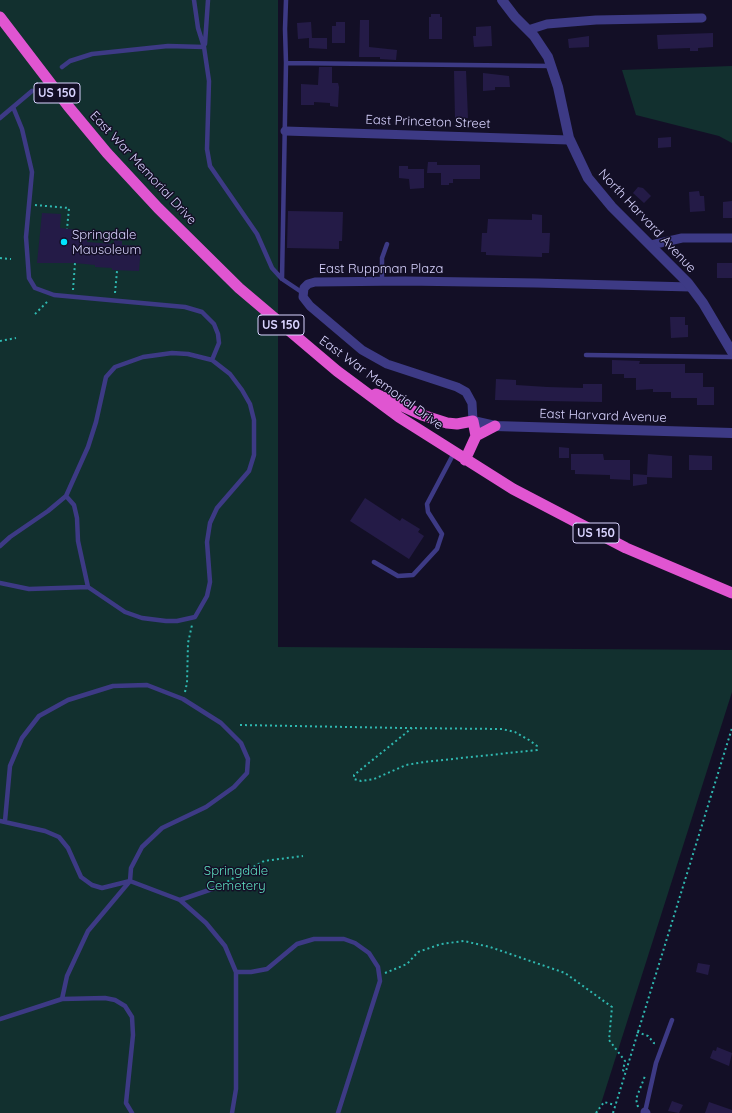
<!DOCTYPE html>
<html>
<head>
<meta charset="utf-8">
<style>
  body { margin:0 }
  canvas { display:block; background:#130f26 }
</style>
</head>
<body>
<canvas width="732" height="1113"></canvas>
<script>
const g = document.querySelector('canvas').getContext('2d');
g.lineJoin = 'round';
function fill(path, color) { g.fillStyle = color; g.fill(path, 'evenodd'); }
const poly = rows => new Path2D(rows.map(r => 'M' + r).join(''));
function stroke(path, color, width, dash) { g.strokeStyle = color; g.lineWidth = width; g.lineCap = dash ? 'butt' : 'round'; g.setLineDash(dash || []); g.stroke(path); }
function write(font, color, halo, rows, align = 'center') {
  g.font = font + ' Quicksand,sans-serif'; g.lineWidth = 3; g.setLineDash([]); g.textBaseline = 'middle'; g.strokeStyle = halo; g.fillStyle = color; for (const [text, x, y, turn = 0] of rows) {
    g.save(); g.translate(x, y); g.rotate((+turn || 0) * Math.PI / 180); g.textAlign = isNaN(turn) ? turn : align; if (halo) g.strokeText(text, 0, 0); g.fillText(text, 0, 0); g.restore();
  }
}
const green = poly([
  [0,0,278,0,278,647,732,650,732,692,598,1113,0,1113],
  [732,66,732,143,719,136,636,115,622,70]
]);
const building = poly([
  [431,14,440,14,440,17,442,17,442,39,429,39,429,17,431,17],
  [360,20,369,20,369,47,397,50,396,60,380,59,380,57,359,57],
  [311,22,312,38,327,38,327,49,309,48,309,38,298,39,297,23],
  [336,22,345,22,345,43,332,43,332,26,336,26],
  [491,26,492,46,474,47,473,36,476,36,476,27],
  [713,33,713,47,698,48,698,51,690,51,690,48,658,49,657,35],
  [589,36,589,47,569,48,568,39],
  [319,67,332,67,332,83,338,83,339,87,338,107,330,106,330,103,314,102,314,105,301,105,301,84,318,85],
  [454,71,466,71,468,118,455,118],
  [483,73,509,76,510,87,495,87,495,90,483,91],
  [671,137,671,147,658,148,658,138],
  [428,162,437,162,437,165,480,165,480,179,453,179,453,183,449,183,449,185,441,185,441,173,427,173],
  [399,166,408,166,408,169,424,169,424,188,410,189,409,179,399,178],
  [638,187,643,188,651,196,644,203,633,193],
  [699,191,700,196,704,196,705,211,690,212,689,192],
  [732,201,732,218,723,218,723,202],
  [288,211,343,212,342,241,339,241,339,249,287,248],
  [42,213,61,214,60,228,88,231,87,242,114,244,114,240,122,241,122,245,141,246,139,271,112,270,112,268,95,267,95,265,75,263,37,263],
  [532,214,542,215,542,233,550,233,549,253,542,253,542,257,486,255,486,252,481,252,482,233,487,233,488,219,532,220],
  [717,263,732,263,732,278,717,278],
  [670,317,685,317,685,325,688,325,688,337,671,338],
  [612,360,640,361,639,364,685,364,685,373,703,373,703,387,714,387,714,405,697,405,697,398,671,398,671,392,653,392,653,389,636,390,636,378,624,378,624,374,612,374],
  [496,379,516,380,516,385,547,387,583,388,583,384,602,384,602,402,495,400],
  [559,447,569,448,569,458,559,458],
  [571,454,603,454,604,460,630,460,630,480,610,479,610,475,575,474,575,470,571,470],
  [648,454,672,456,672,478,647,477,647,484,633,486,633,474,647,475],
  [689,455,712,456,712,470,689,470],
  [365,498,400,521,402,518,420,529,418,532,424,536,409,559,350,521],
  [698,963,710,965,708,975,696,972],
  [717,1047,732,1053,729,1066,710,1058,713,1050,716,1051],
  [672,1101,683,1105,679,1113,668,1111],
  [709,1102,732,1110,732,1113,705,1113]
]);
const path = poly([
  [35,205,69,208,67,229],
  [0,258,11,259],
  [73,290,75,263],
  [115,293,117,271],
  [35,314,49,300],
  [0,341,16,338],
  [185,692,187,683,188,643,192,625],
  [240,725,403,728,502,729,515,732,529,740,537,746,537,750,424,762,406,765,374,779,361,781,354,779,354,775,412,728],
  [223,884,264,861,303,856],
  [385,973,407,964,418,952,441,944,464,941,490,947,565,973,612,1007,609,1040,625,1061,623,1070,625,1073],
  [637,1032,648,1036,654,1043,653,1047],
  [638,1107,636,1099,645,1076],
  [596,1113,604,1102,615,1105],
  [613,1113,732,728]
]);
const service = poly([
  [194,0,198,28,204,47],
  [286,0,285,29,286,63,552,66],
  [205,44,208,0],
  [62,67,70,61,92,54,168,46,204,47,209,81,207,149,210,166,257,234,272,268,282,279,303,293],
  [13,107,22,129,32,172,26,237,29,278,35,288,54,295,185,307,202,312,214,324,218,334,219,343,212,360],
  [0,118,32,91],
  [282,279,286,63],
  [382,282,382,258,387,244],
  [586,355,732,357],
  [66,496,74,505,77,518,78,541,88,587],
  [0,546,10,537,48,511,66,496,88,447,96,422,106,377,115,367,143,357,172,353,188,354,212,360,230,374,242,390,250,404,254,420,254,455,249,471,217,508,210,523,207,542,210,582,207,596,195,617,177,621,166,621,142,618,125,612,88,587,29,589,0,583],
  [374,562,398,576,413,575,437,549,442,534,428,512,427,504,454,453],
  [0,821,45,831,59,837,68,848,81,877,92,885,102,888,130,881,180,900,206,923,225,946,236,972,236,1089,232,1113],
  [5,821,10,766,22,738,39,716,68,700,113,686,147,685,183,699,221,723,241,743,248,759,247,773,234,787,206,807,162,828,142,847,131,868,130,881,88,931,67,976,62,999],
  [180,900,218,887],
  [236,972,251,972,267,969,297,944,314,939,344,939,355,943,369,953,378,967,380,981,338,1113],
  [0,1019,62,999,105,998,115,1000,125,1006,132,1017,133,1035,126,1103,132,1113],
  [645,1112,656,1063,672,1020]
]);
const minor = poly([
  [528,30,547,24,596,20,702,18],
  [285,131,569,140],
  [651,245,682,238,732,238],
  [473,421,472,403,466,392,457,387,387,364,362,350,310,306,303,297,304,288,308,284,315,282,405,281,537,283,691,287],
  [645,1112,646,1113]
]);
const tertiary = poly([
  [502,0,515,17,534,36,548,57,558,87,569,138,588,178,612,207,688,283,703,303,732,352],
  [473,421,495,426,732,433]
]);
const trunk = poly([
  [0,17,68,106,107,153,158,208,239,288,337,371,399,417,513,489,626,548,732,593],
  [376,394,422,415,447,423,457,424,473,421,476,436,465,460],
  [476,436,495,426]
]);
const markers = [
  [64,242,4,"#00e5ff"]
];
const shields = [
  [57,93,46],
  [281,325,46],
  [596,533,46]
];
const shieldNames = [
  ["US 150",57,93],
  ["US 150",281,325],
  ["US 150",596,533]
];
const streetNames = [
  ["East Princeton Street",428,122,2],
  ["East War Memorial Drive",143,168,47],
  ["North Harvard Avenue",647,221,47],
  ["East Ruppman Plaza",381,269],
  ["East War Memorial Drive",381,383,36],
  ["East Harvard Avenue",603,416,2]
];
const poiNames = [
  ["Springdale",72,235],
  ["Mausoleum",72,250]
];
const parkNames = [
  ["Springdale",236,871],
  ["Cemetery",236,886]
];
fill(green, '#12302f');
fill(building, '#241b47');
stroke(path, '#2fb8b0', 2, [2, 3]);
stroke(service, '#3d3a85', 4.5);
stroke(minor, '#3d3a85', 9);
stroke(tertiary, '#3d3a85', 10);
stroke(trunk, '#e055d1', 11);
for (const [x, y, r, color] of markers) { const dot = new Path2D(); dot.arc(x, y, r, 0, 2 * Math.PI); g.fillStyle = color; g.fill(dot); stroke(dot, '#130f26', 1.5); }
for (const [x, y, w] of shields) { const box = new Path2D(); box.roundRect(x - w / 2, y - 10, w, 20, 3); g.fillStyle = '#130f26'; g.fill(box); stroke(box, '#d9d4ff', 1); }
write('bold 12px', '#d9d4ff', null, shieldNames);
write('13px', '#d9d4ff', '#130f26', streetNames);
write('13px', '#d9d4ff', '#130f26', poiNames, 'left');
write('13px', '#5fe0c0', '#130f26', parkNames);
</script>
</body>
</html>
